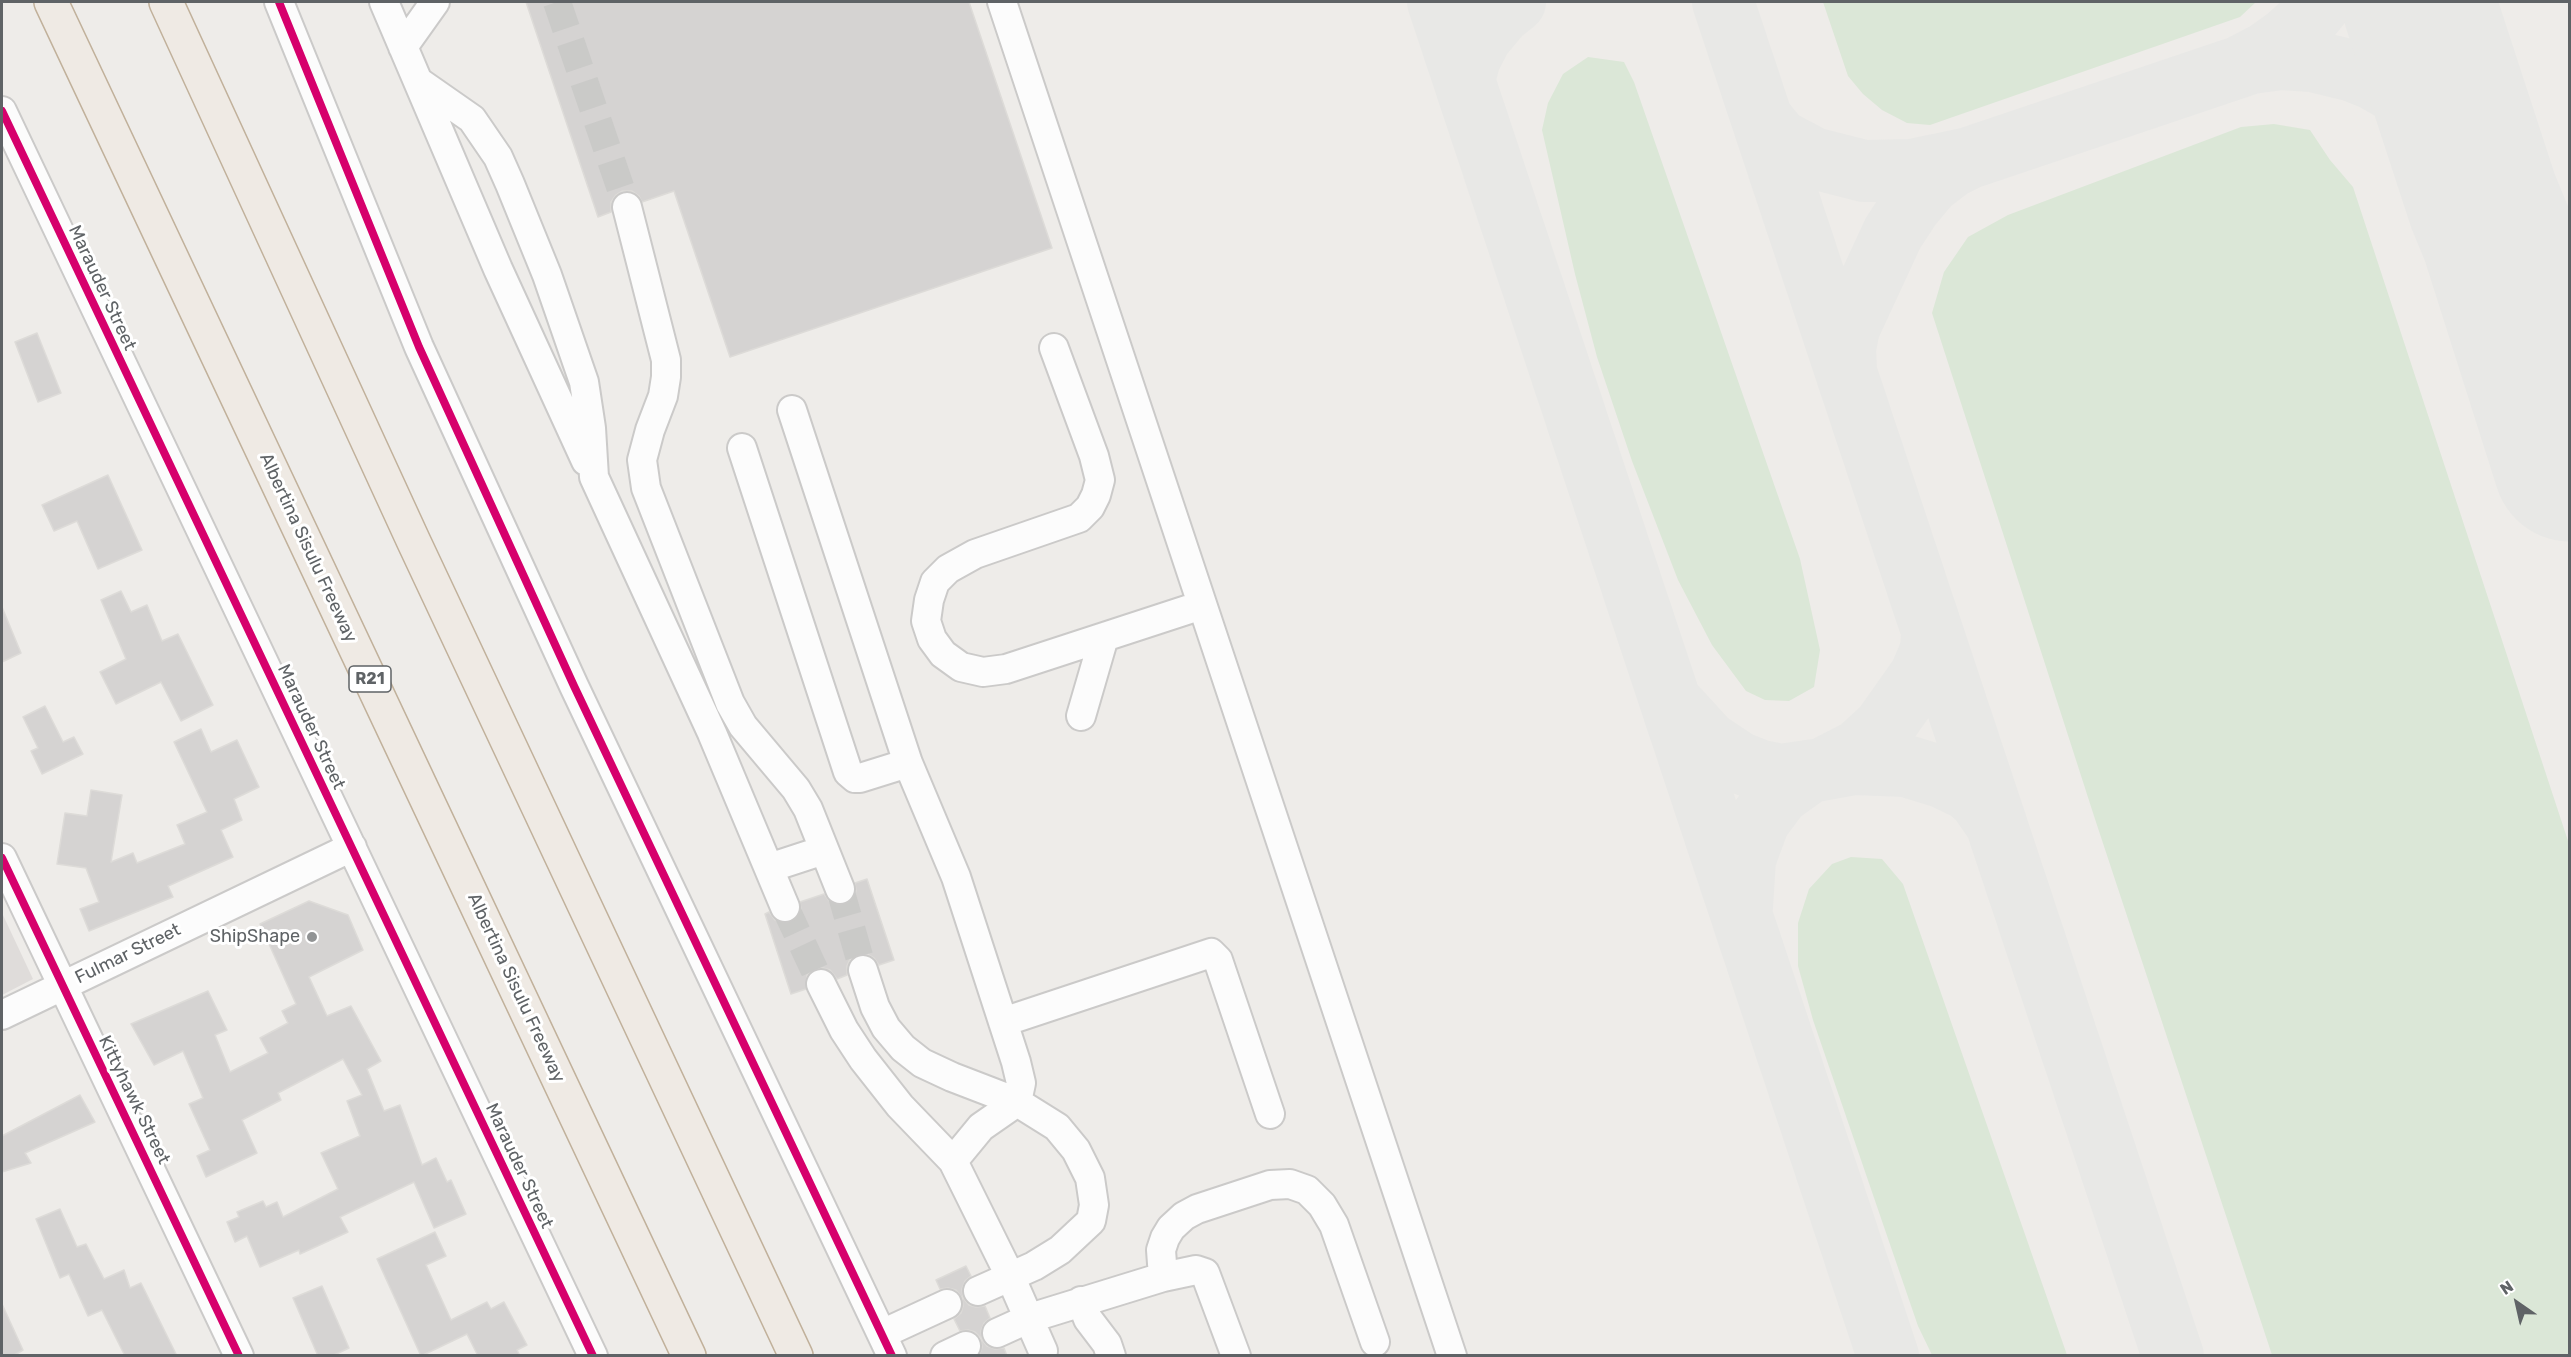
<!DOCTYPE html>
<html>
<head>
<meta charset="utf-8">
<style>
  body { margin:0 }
  #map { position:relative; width:2571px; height:1357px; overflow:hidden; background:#eeece9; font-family:Rubik,sans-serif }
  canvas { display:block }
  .frame { position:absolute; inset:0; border:3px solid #5f6366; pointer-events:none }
  .north { position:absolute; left:2487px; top:1273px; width:60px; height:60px; -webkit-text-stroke:4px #fff; paint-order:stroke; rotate:326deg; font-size:16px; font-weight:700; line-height:24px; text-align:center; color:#5f6366 }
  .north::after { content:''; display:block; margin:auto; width:21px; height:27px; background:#5f6366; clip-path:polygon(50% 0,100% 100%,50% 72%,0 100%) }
</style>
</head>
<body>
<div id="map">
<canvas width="2571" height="1357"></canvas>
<div class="frame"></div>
<div class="north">N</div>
</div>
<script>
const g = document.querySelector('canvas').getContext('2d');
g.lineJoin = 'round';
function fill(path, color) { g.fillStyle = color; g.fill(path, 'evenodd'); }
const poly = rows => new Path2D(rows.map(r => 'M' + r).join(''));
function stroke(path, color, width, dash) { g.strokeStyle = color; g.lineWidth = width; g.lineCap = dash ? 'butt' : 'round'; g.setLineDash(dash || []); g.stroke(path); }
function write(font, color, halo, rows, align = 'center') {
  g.font = font + ' Rubik,sans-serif'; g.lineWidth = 6; g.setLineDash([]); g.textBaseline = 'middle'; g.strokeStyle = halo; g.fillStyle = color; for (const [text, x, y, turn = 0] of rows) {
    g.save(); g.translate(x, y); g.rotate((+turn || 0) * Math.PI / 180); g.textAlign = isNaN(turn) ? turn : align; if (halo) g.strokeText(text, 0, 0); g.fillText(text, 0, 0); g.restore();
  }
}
const education = poly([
  [2,913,33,979,2,995]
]);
const green = poly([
  [1823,2,2256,2,2240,17,1930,125,1907,123,1882,110,1863,94,1848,76],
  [1588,57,1624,62,1634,82,1800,559,1820,650,1814,687,1789,701,1765,700,1746,691,1712,645,1678,580,1632,461,1597,357,1575,274,1542,130,1548,103,1563,74],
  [2274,124,2310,130,2330,160,2353,187,2569,844,2569,1355,2272,1355,2094,816,1932,313,1944,272,1968,237,2008,215,2241,127],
  [1851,857,1882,859,1903,884,2067,1355,1932,1355,1918,1326,1813,1020,1798,966,1798,923,1809,889,1832,864]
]);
const taxiway = poly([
  [1438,2,1888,1356],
  [1723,2,2173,1356],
  [2464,2,2450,33,2447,67,2471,157],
  [2241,66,2266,53,2287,38,2308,19,2322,2],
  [1464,80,1470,58,1481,37,1501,13,1515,2],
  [1762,119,1779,140,1813,158,1864,171,1911,170,1969,158,2251,63,2281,59,2312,61,2353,71,2373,79,2403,96,2427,115,2465,163,2497,235],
  [1846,370,1845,349,1849,328,1893,233,1910,207,1930,183,1951,167,1969,158],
  [1674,705,1708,742,1738,762,1761,771,1781,775,1822,769,1859,750,1884,727,1920,676,1931,650,1932,632],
  [1742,907,1745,859,1759,821,1779,794,1810,772,1854,764,1906,766,1942,777,1967,789,1979,799,1995,822]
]);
const runway = poly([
  [2418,2,2483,201,2497,235,2570,465]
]);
const building = poly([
  [526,2,969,2,1052,248,730,357,674,191,642,202,639,196,632,191,622,191,616,195,611,202,611,212,598,217,526,2],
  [37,333,61,393,38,402,15,342,37,333],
  [108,475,142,550,98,569,77,521,54,531,42,505,108,475],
  [121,591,131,612,147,605,162,641,178,634,213,705,181,721,161,682,116,704,100,672,126,659,101,600,121,591],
  [2,607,21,653,2,662,2,607],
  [45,706,63,742,74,737,83,754,42,774,31,751,38,748,23,717,45,706],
  [201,729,211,752,237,740,259,787,234,799,242,820,221,830,233,857,168,886,173,897,89,931,80,909,99,902,86,868,57,864,65,813,87,816,91,790,122,795,111,862,133,853,137,863,185,844,177,825,207,812,174,742,201,729],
  [867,879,894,960,879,965,874,958,867,954,857,955,850,959,847,966,847,975,837,979,830,970,823,968,814,969,807,975,806,989,791,994,765,914,769,912,775,920,782,923,791,922,798,916,801,910,800,902,824,894,830,902,837,905,846,904,853,899,856,891,855,883,867,879],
  [309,901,348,915,363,950,309,977,327,1016,351,1006,381,1061,367,1069,384,1111,400,1105,422,1165,436,1158,447,1182,451,1180,466,1214,434,1228,414,1182,340,1217,348,1232,300,1254,299,1250,260,1267,247,1236,235,1242,227,1222,239,1217,237,1212,263,1201,266,1207,277,1202,283,1217,338,1189,321,1153,360,1136,347,1101,362,1095,343,1059,278,1093,281,1100,242,1120,257,1153,206,1177,197,1156,210,1150,189,1104,203,1098,183,1051,154,1065,131,1024,208,991,227,1030,215,1035,230,1072,268,1053,260,1038,288,1023,282,1011,296,1004,260,924,309,901],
  [80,1095,95,1122,25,1153,31,1163,2,1172,2,1136,80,1095],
  [60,1209,77,1247,86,1244,104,1279,124,1270,130,1288,141,1283,177,1356,125,1356,102,1310,88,1316,69,1274,60,1278,36,1219,60,1209],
  [435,1232,446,1256,426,1265,451,1320,487,1302,491,1309,504,1302,527,1345,517,1350,520,1356,478,1356,467,1334,421,1356,377,1259,435,1232],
  [966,1266,971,1276,965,1281,962,1289,963,1298,969,1305,976,1307,985,1306,990,1318,984,1323,981,1331,982,1340,987,1346,995,1349,1004,1348,1007,1356,979,1356,982,1347,981,1338,975,1332,968,1330,960,1331,954,1319,961,1313,963,1306,962,1298,956,1290,948,1288,940,1289,936,1280,966,1266],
  [322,1286,349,1348,332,1356,318,1356,293,1298,322,1286],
  [2,1304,23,1350,13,1356,2,1356,2,1304]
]);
const minorTunnel = poly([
  [557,2,627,207],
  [840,889,863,970],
  [785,907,821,984]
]);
const minor = poly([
  [279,2,419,347,574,686,892,1356],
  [384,2,498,269,586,461],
  [1002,2,1452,1356],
  [403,47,435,2],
  [419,82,472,119,498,157,510,184,547,275,584,382,591,428,594,477,712,733,785,907],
  [2,111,593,1356],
  [627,207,666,360,666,377,663,396,650,430,642,460,646,488,730,703,743,726,796,789,808,809,840,889],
  [1054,348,1094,456,1100,480,1096,495,1090,507,1079,518,975,554,948,569,935,582,929,600,926,621,932,639,943,654,961,667,983,672,1006,669,1202,605],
  [792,410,908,763,956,877,1016,1062,1021,1083,1017,1102,981,1127,953,1161],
  [742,448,848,772,855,778,860,778,908,763],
  [1081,716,1104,637],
  [2,858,239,1356],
  [769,868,824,850],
  [863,970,875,1007,886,1028,903,1048,922,1063,952,1077,1017,1102,1057,1127,1076,1150,1090,1178,1094,1205,1091,1221,1060,1250,1034,1266,978,1291],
  [821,984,844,1030,863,1059,900,1106,953,1161,1010,1276,1043,1351],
  [2,1015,352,847],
  [1003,1022,1211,953,1218,960,1270,1114],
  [1163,1277,1196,1270,1205,1273,1236,1356],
  [1081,1301,1088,1319,1107,1344,1111,1356],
  [997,1333,1030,1318,1163,1277,1161,1250,1165,1238,1171,1228,1184,1216,1197,1209,1270,1185,1290,1184,1307,1190,1322,1205,1334,1225,1375,1342],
  [882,1334,947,1304],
  [945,1356,966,1346]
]);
const highway = poly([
  [51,2,689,1356],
  [166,2,413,540,796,1356]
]);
const cycleway = poly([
  [279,2,419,347,574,686,892,1356],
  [2,111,593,1356],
  [2,858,239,1356]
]);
const markers = [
  [312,937,6,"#919394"]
];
const shields = [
  [370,679,42]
];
const shieldNames = [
  ["R21",370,679]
];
const streetNames = [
  ["Marauder Street",102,288,65],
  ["Albertina Sisulu Freeway",308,548,65],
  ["Marauder Street",311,727,65],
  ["Fulmar Street",128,954,-26],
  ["Albertina Sisulu Freeway",516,988,65],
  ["Kittyhawk Street",134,1100,64],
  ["Marauder Street",519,1166,65]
];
const poiNames = [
  ["ShipShape",300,937]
];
fill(education, '#dfdcda');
fill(green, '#dbe7d7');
stroke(taxiway, '#e8e8e6', 62);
stroke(runway, '#e8e8e6', 153);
fill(building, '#d5d3d2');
stroke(building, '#dddbd8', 1.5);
stroke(minorTunnel, '#cacac8', 28, [28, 14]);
stroke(minor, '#cbcac9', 32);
stroke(highway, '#c1b19b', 36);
stroke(minor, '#fcfcfc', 28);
stroke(highway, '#efeae4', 33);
stroke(cycleway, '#d6006c', 8);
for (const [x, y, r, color] of markers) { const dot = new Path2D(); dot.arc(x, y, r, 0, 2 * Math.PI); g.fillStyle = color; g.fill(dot); stroke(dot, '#fff', 2); }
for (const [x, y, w] of shields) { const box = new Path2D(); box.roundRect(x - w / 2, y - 13, w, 26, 4.5); g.fillStyle = '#fff'; g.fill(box); stroke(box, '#5f6366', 1.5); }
write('bold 16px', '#5f6366', null, shieldNames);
write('18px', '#5f6366', '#fff', streetNames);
write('18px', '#5f6366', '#fff', poiNames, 'right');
</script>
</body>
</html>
